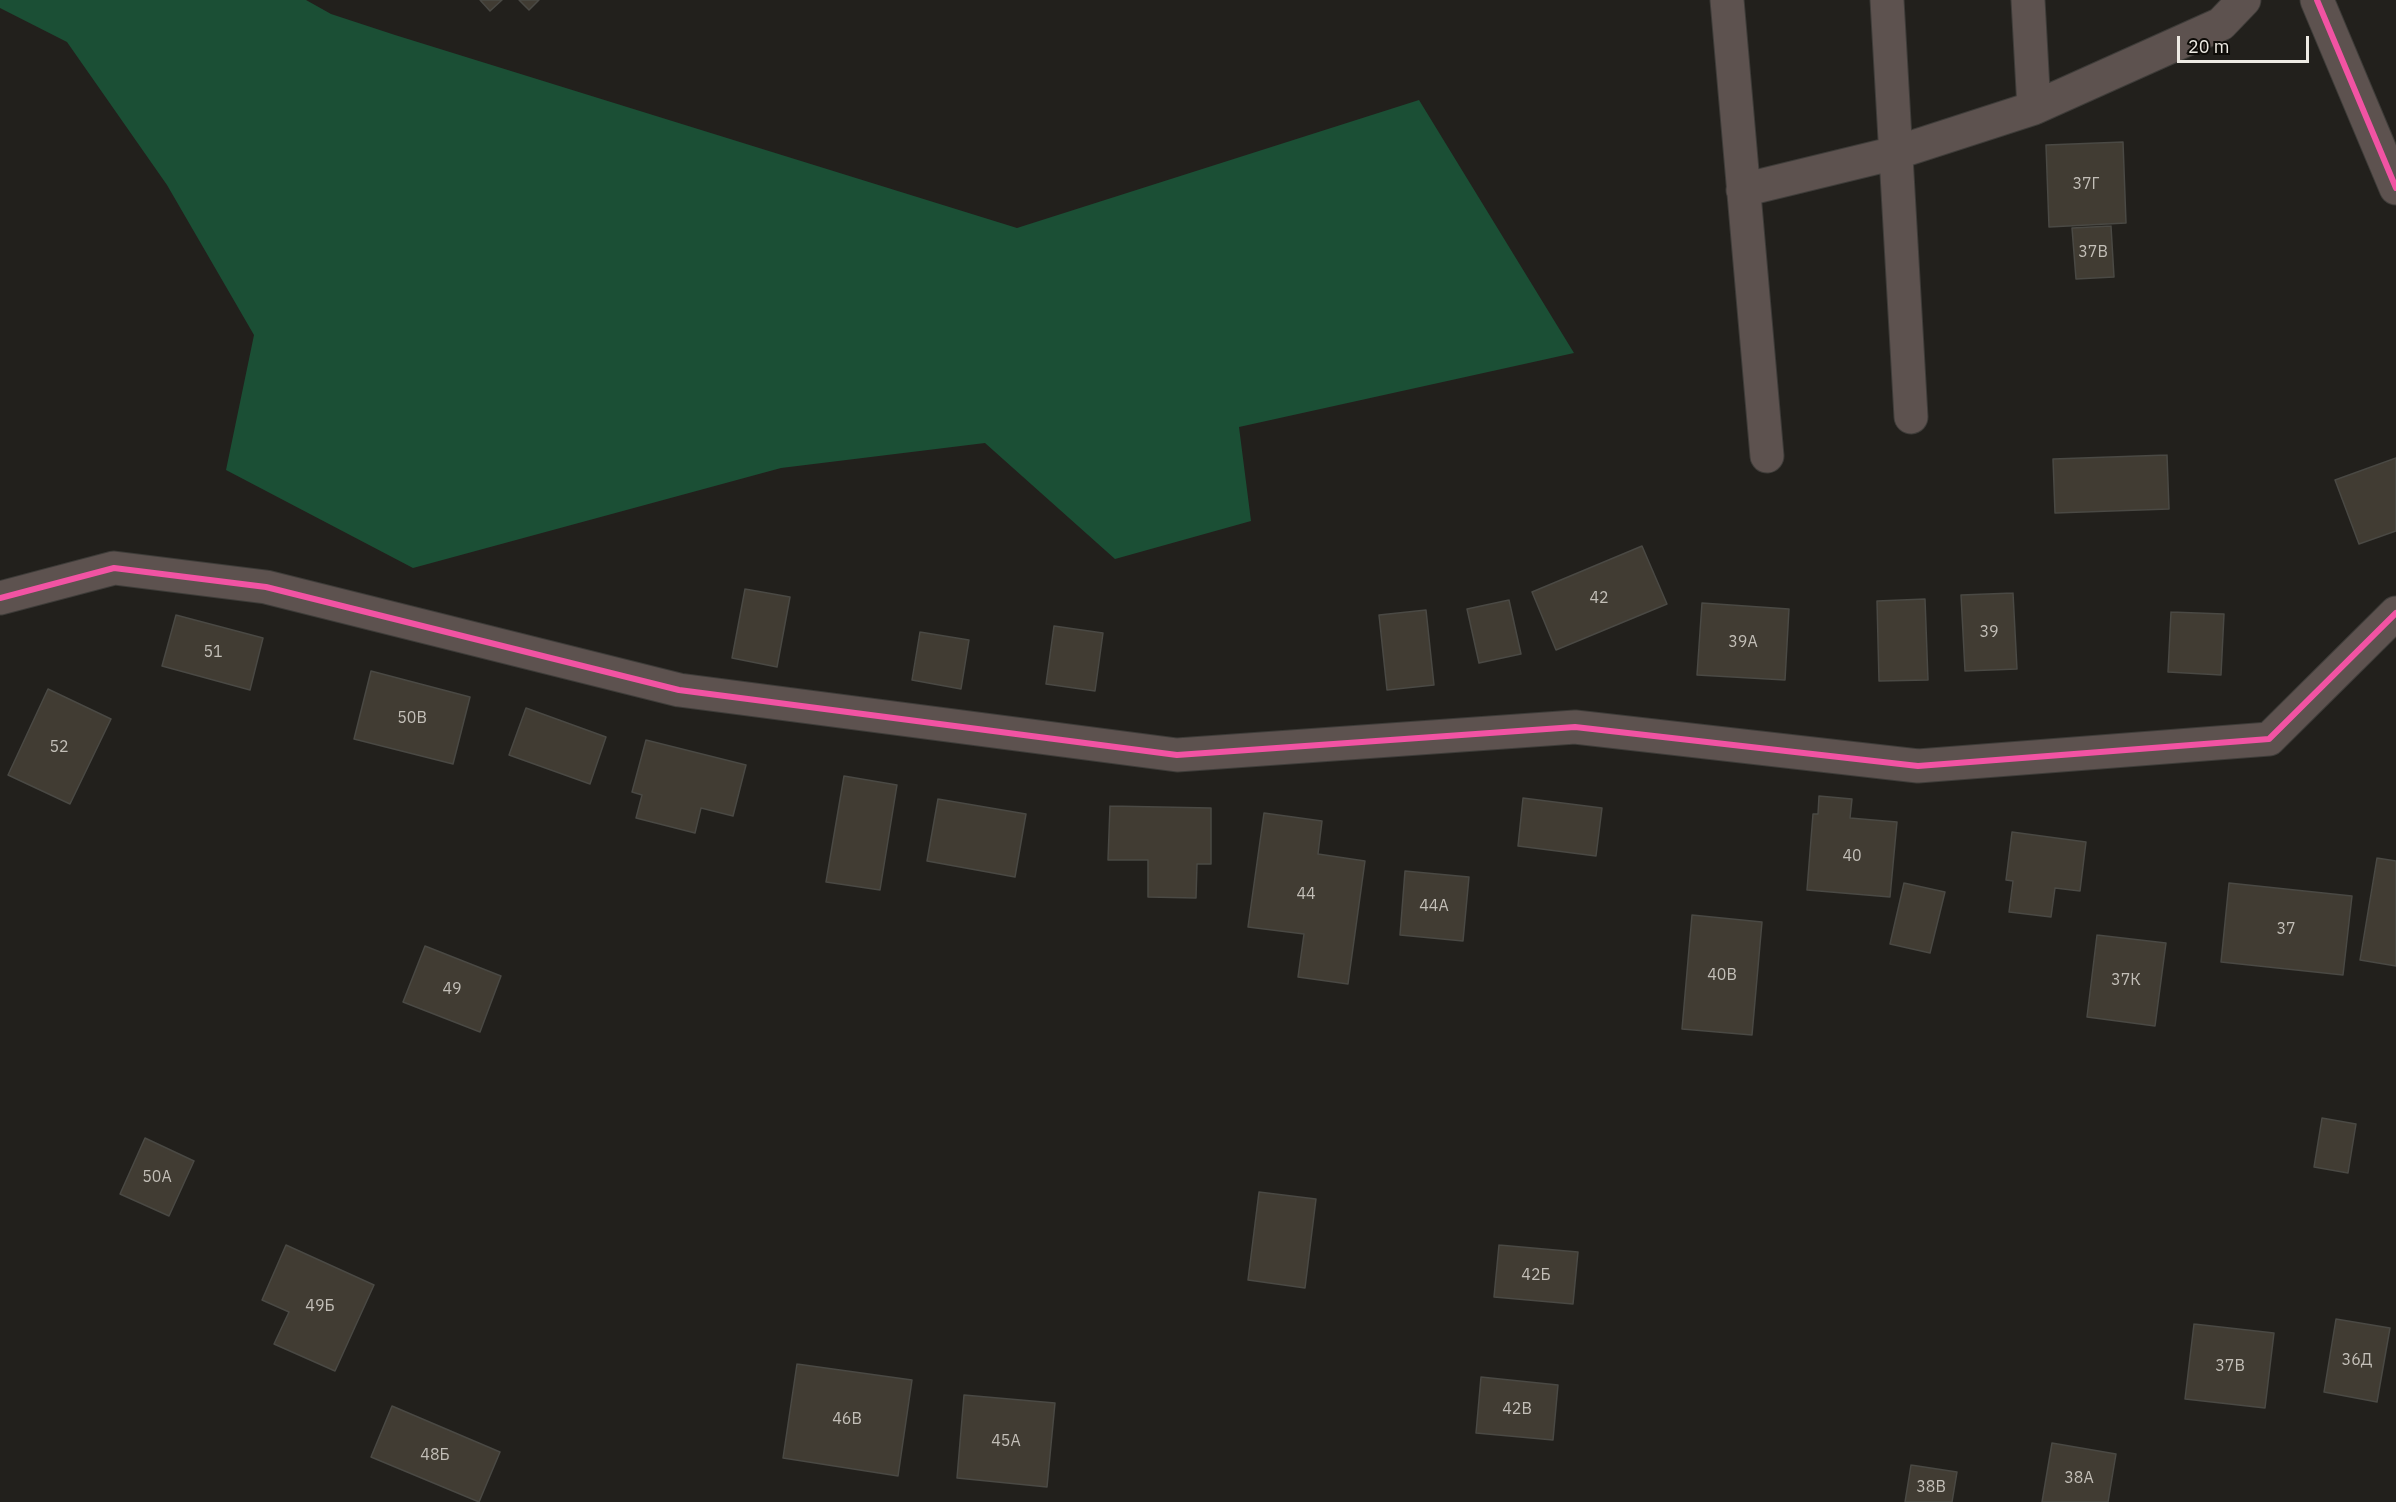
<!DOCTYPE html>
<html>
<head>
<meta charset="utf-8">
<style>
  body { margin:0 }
  #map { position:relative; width:2396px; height:1502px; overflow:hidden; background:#22201c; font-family:"IBM Plex Sans",sans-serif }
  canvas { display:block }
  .scale { position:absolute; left:2177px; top:36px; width:132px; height:27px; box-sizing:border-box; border:3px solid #eeebe4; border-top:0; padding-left:8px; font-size:18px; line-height:21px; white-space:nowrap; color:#eeebe4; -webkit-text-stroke:4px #0d0b07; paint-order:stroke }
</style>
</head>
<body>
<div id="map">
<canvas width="2396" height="1502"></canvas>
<div class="scale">20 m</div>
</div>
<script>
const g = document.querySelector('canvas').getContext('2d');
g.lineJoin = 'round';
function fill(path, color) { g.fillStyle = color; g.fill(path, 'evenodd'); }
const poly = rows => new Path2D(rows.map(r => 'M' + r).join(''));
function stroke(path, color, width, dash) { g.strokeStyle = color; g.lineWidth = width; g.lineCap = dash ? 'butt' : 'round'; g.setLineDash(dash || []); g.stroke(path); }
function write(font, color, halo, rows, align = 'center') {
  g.font = font + ' "IBM Plex Sans",sans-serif'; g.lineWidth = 4.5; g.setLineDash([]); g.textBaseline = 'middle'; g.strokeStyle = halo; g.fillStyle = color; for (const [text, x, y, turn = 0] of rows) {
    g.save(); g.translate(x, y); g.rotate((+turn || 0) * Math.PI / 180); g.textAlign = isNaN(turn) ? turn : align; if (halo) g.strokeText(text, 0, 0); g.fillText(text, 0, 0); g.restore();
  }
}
const green = poly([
  [0,0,306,0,331,14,395,35,1017,228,1419,100,1574,353,1239,427,1251,521,1115,559,985,443,781,468,413,568,226,470,254,335,167,185,67,42,0,8]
]);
const building = poly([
  [480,0,502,0,490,11,480,0],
  [519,0,539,0,529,10,519,0],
  [2123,142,2126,223,2049,227,2046,145,2123,142],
  [2111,226,2114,277,2076,279,2072,228,2111,226],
  [2167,455,2169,509,2055,513,2053,459,2167,455],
  [2396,458,2396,531,2359,544,2335,480,2396,458],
  [1642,546,1667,604,1556,650,1532,592,1642,546],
  [745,589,790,597,777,667,732,658,745,589],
  [2013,593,2017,669,1965,671,1961,595,2013,593],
  [1925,599,1928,680,1879,681,1877,601,1925,599],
  [1509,600,1521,654,1479,663,1467,609,1509,600],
  [1702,603,1789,609,1785,680,1697,675,1702,603],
  [1426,610,1434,685,1387,690,1379,615,1426,610],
  [2171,612,2224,614,2221,675,2168,672,2171,612],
  [176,615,263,638,250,690,162,666,176,615],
  [1054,626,1103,633,1095,691,1046,684,1054,626],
  [920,632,969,640,961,689,912,680,920,632],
  [371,671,470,697,453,764,354,739,371,671],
  [48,689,111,719,70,804,8,775,48,689],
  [526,708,606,737,590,784,509,755,526,708],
  [646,740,746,765,733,816,701,808,695,833,636,818,642,795,632,792,646,740],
  [844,776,897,785,880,890,826,882,844,776],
  [1819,796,1852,799,1850,818,1897,822,1890,897,1807,890,1813,814,1818,814,1819,796],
  [1523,798,1602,808,1596,856,1518,846,1523,798],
  [938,799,1026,814,1015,877,927,861,938,799],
  [1110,806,1211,808,1211,864,1197,864,1196,898,1148,897,1148,860,1108,860,1110,806],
  [1264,813,1322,821,1318,854,1365,861,1348,984,1298,977,1304,934,1248,927,1264,813],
  [2012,832,2086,842,2080,891,2055,888,2051,917,2009,912,2013,881,2006,880,2012,832],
  [2377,858,2396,861,2396,966,2360,960,2377,858],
  [1405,871,1469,877,1463,941,1400,935,1405,871],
  [1904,883,1945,892,1930,953,1890,944,1904,883],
  [2229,883,2352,896,2343,975,2221,962,2229,883],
  [1692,915,1762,922,1752,1035,1682,1029,1692,915],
  [2097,935,2166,943,2155,1026,2087,1017,2097,935],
  [425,946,501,976,480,1032,403,1002,425,946],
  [2322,1118,2356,1124,2348,1173,2314,1167,2322,1118],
  [145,1138,194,1161,169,1216,120,1194,145,1138],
  [1259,1192,1316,1199,1305,1288,1248,1280,1259,1192],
  [286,1245,374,1285,335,1371,274,1344,289,1312,262,1300,286,1245],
  [1499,1245,1578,1252,1573,1304,1494,1297,1499,1245],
  [2336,1319,2390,1328,2377,1402,2324,1392,2336,1319],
  [2194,1324,2274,1333,2265,1408,2185,1399,2194,1324],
  [797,1364,912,1380,898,1476,783,1458,797,1364],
  [1481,1377,1558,1385,1553,1440,1476,1433,1481,1377],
  [964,1395,1055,1403,1047,1487,957,1478,964,1395],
  [392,1406,500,1452,479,1502,371,1457,392,1406],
  [2052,1443,2116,1454,2108,1502,2042,1502,2052,1443],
  [1911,1465,1957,1472,1952,1502,1905,1502,1911,1465]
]);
const minor = poly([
  [1727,0,1767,456],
  [1887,0,1911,417],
  [2028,0,2034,108],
  [2317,0,2396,188],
  [1743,190,1895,153,2034,108,2221,24,2244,0],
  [0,598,114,568,266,587,679,690,1177,755,1575,727,1918,766,2269,739,2396,613]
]);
const cycleway = poly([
  [2317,0,2396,188],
  [0,598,114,568,266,587,679,690,1177,755,1575,727,1918,766,2269,739,2396,613]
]);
const numberNames = [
  ["37Г",2086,184],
  ["37В",2093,252],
  ["42",1599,598],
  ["39",1989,632],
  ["39А",1743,642],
  ["51",213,652],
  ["50В",412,718],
  ["52",59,747],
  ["40",1852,856],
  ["44",1306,894],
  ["44А",1434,906],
  ["37",2286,929],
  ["40В",1722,975],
  ["37К",2126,980],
  ["49",452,989],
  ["50А",157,1177],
  ["42Б",1536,1275],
  ["49Б",320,1306],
  ["36Д",2357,1360],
  ["37В",2230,1366],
  ["42В",1517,1409],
  ["46В",847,1419],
  ["45А",1006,1441],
  ["48Б",435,1455],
  ["38А",2079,1478],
  ["38В",1931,1487]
];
fill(green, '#1b4f35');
fill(building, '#413c33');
stroke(building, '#4a4944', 1.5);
stroke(minor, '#3e3c39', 35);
stroke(minor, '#5d524f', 33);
stroke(cycleway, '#f153a3', 6);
write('16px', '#c3bfb8', null, numberNames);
</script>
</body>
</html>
